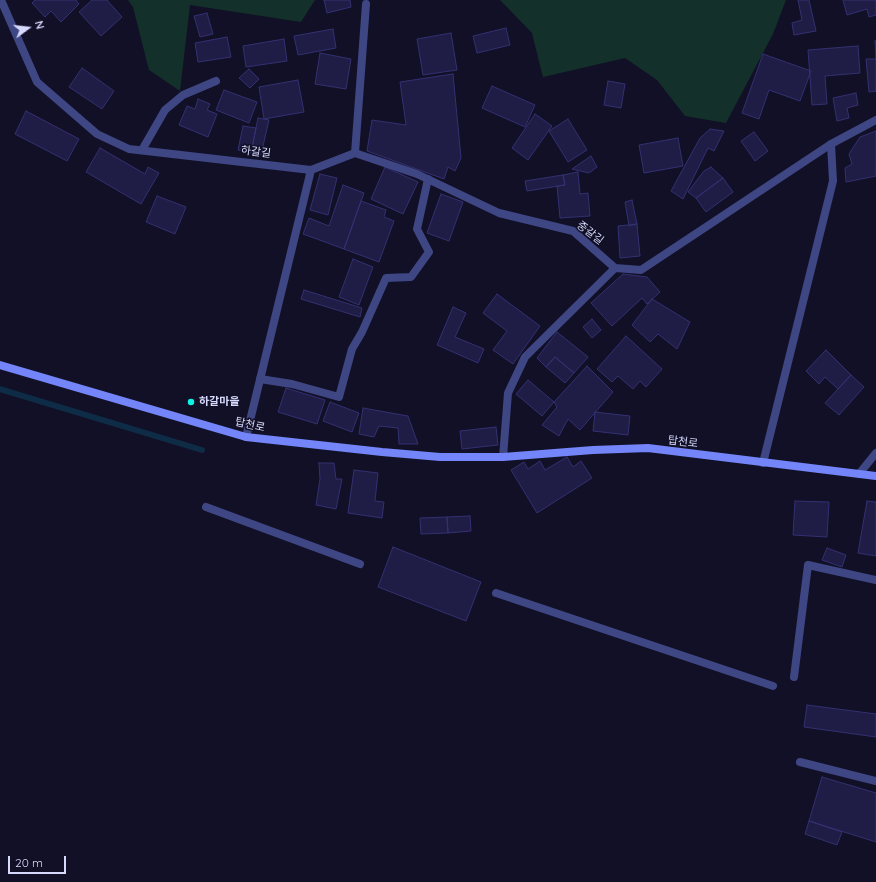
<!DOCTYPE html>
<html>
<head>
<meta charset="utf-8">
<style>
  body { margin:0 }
  #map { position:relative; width:876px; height:882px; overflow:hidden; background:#111026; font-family:Quicksand,sans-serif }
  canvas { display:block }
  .north { position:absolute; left:8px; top:8px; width:40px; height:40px; -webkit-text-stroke:3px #111026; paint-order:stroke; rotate:75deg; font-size:11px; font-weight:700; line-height:16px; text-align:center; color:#d7d9fd }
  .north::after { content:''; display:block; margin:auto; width:14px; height:18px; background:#d7d9fd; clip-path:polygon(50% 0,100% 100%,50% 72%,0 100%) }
  .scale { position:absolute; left:8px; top:856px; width:58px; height:18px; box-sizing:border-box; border:2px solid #d7d9fd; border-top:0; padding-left:5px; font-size:12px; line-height:14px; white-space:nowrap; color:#d7d9fd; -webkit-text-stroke:3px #111026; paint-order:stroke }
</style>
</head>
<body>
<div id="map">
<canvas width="876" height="882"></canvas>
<div class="north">N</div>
<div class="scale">20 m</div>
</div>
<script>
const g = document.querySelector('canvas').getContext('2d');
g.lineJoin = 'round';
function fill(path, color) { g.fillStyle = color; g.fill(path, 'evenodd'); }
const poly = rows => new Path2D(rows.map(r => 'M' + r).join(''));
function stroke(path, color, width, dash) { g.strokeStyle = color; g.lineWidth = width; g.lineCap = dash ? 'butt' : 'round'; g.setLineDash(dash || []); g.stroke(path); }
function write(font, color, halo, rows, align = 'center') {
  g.font = font + ' Quicksand,"Noto Sans KR",sans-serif'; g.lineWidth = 3; g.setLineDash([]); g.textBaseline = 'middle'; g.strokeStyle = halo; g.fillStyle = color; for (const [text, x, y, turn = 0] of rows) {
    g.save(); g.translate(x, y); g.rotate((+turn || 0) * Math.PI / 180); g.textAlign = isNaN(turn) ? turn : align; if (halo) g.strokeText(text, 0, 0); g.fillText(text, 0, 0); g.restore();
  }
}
const green = poly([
  [128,0,315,0,301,22,190,5,180,91,149,70,133,7],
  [500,0,786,0,773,34,726,123,685,116,657,80,625,58,543,77,532,33]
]);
const stream = poly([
  [0,389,202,450]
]);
const building = poly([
  [35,0,76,0,79,4,61,22,51,11,45,17,32,3,35,0],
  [92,0,107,0,122,17,101,36,79,12,92,0],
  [324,0,350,0,351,7,327,13,324,0],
  [798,0,809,0,816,31,794,35,792,23,802,20,798,0],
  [843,0,876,0,876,15,869,17,867,9,847,15,843,0],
  [207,13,213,34,200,37,194,16,207,13],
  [506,28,510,45,477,53,473,36,506,28],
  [333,29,336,48,298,55,294,36,333,29],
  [451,33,457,70,423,75,417,39,451,33],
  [227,37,231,57,198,62,195,43,227,37],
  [284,39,287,61,246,67,243,46,284,39],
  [875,41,876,41,876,91,869,92,866,59,876,59,875,41],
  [858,46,860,73,825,76,827,104,812,105,808,50,858,46],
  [320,53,351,59,346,89,315,84,320,53],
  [763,54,811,71,800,101,769,90,759,119,742,113,763,54],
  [82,68,114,91,102,109,69,87,82,68],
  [249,69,259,79,250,88,239,78,249,69],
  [453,74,461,158,455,171,448,167,444,179,367,151,372,120,406,125,400,82,453,74],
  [298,80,304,112,264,119,259,87,298,80],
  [608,81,625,84,621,108,604,105,608,81],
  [492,86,535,105,525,127,482,108,492,86],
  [224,90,257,102,249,123,216,110,224,90],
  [856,93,858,105,847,108,849,118,837,121,833,98,856,93],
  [198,99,210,104,207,110,217,114,208,137,179,125,187,106,195,109,198,99],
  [26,111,79,139,67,161,15,134,26,111],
  [535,114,552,126,528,160,512,148,535,114],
  [258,118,269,120,261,155,251,153,258,118],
  [568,119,587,150,568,162,549,131,568,119],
  [243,126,256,128,251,153,238,150,243,126],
  [710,129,724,131,714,151,708,148,683,199,671,191,700,138,710,129],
  [876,131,876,176,846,182,845,168,852,164,849,154,860,137,876,131],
  [754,132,768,151,755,161,741,141,754,132],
  [678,138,683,166,644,173,639,145,678,138],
  [100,148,145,174,148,167,159,173,141,204,86,172,100,148],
  [591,156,597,167,589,173,572,169,591,156],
  [385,167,418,182,403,214,371,199,385,167],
  [711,167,723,178,696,198,688,192,704,171,711,167],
  [578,172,580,194,588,193,590,216,560,218,557,186,565,185,563,175,578,172],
  [320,174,337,178,328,215,310,210,320,174],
  [563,175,565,185,527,191,525,181,563,175],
  [723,178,733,192,706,212,696,198,723,178],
  [343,185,364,193,344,249,303,234,309,218,329,226,343,185],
  [441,194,463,202,449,241,427,233,441,194],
  [157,196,186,207,175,234,146,222,157,196],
  [632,200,637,224,629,226,625,202,632,200],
  [361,201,386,210,384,217,394,221,379,262,344,249,361,201],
  [637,224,640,256,620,258,618,226,637,224],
  [353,259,373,267,359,305,339,297,353,259],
  [623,274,647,277,660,292,647,304,642,298,612,326,591,303,623,274],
  [304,290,362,308,360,317,301,299,304,290],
  [497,294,540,326,513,364,493,350,507,331,483,313,497,294],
  [652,299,690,322,677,349,658,334,650,342,632,325,652,299],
  [453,307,466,313,455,337,484,349,478,363,437,345,453,307],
  [592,319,601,330,592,338,583,327,592,319],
  [557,332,588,357,574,373,555,357,546,367,537,358,557,332],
  [626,336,662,369,646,387,640,381,633,389,618,376,612,382,597,369,626,336],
  [826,350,851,375,838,389,825,377,819,384,806,371,826,350],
  [555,357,574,373,565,383,546,367,555,357],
  [587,366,613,392,580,430,568,419,559,436,542,425,557,407,554,402,587,366],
  [851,375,864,387,839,415,825,403,851,375],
  [528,380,554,402,542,416,516,394,528,380],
  [286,388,325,400,317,424,278,412,286,388],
  [330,402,359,413,352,432,323,421,330,402],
  [363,408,408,416,418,444,399,444,398,428,379,426,374,437,359,434,363,408],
  [595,412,630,416,628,435,593,431,595,412],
  [496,427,498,445,462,449,460,431,496,427],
  [567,457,573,467,581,461,592,478,537,513,511,470,524,462,528,469,540,461,545,470,567,457],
  [319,463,334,463,336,479,342,479,336,509,316,505,320,479,319,463],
  [354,470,378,473,375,501,384,502,382,518,348,513,354,470],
  [795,501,829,502,827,537,793,535,795,501],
  [867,501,876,502,876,556,858,553,867,501],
  [470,516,471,531,448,533,447,517,470,516],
  [447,517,448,533,421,534,420,518,447,517],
  [393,547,481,582,466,621,378,587,393,547],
  [827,548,846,555,842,567,822,560,827,548],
  [807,705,876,714,876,737,804,727,807,705],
  [822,777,876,793,876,842,809,821,822,777],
  [809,821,842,832,837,845,805,834,809,821]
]);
const lane = poly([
  [142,150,165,110,183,95,216,81],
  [260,379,292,384,339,397,352,349,362,332,386,278,411,277,429,252,417,229,428,179],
  [206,507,360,564],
  [496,593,773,686],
  [794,677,808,565,876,580],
  [800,762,876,781]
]);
const street = poly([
  [1,0,37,82,97,134,129,149,311,170,355,153,417,174,499,213,573,231,615,268,641,270,831,144,876,120],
  [355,153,366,4],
  [246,437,311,170],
  [503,457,508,393,525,357,615,268],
  [763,463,833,181,831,144],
  [859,474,876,453]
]);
const secondary = poly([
  [0,365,246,437,382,452,440,457,503,457,593,450,648,448,876,476]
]);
const markers = [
  [191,402,4,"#0df4e7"]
];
const streetNames = [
  ["하갈길",256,152,7],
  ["중갈길",590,233,37],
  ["탑천로",250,425,12],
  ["탑천로",683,442,7]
];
const poiNames = [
  ["하갈마을",199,402]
];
fill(green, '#14302b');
stroke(stream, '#0f2c47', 6);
fill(building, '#1f1d46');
stroke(building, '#333171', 1);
stroke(lane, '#3e4683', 8);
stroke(street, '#3e4683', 8);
stroke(secondary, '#7385f9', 8);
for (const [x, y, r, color] of markers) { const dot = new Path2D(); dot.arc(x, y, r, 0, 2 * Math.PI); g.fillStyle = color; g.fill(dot); stroke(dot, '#111026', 1.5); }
write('11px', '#d7d9fd', '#111026', streetNames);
write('bold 11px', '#d7d9fd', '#111026', poiNames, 'left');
</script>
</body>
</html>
